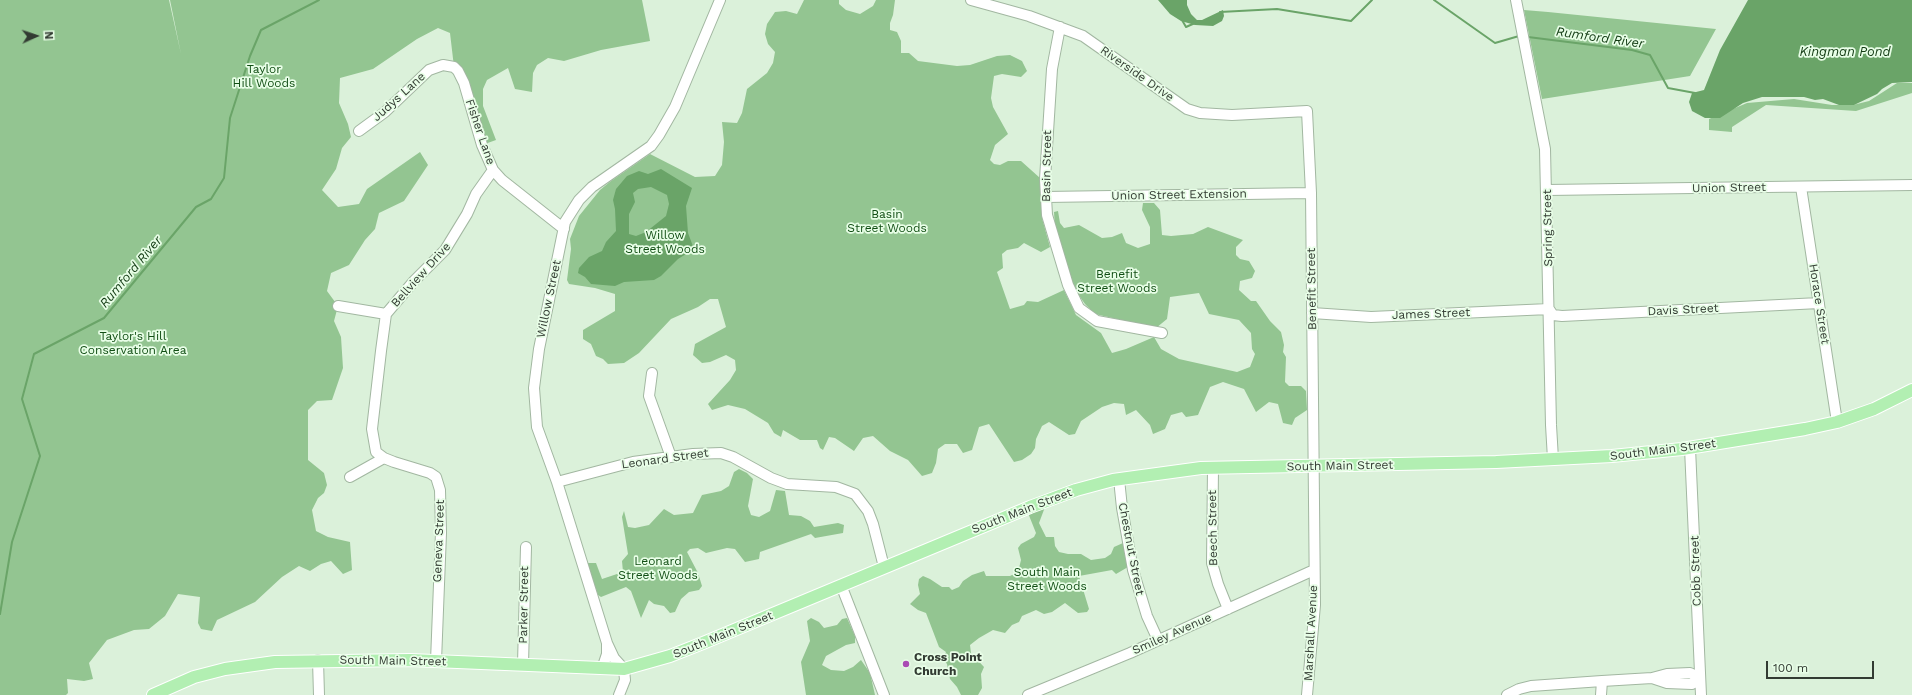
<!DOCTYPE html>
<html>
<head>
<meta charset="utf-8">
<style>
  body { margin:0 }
  #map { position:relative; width:1912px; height:695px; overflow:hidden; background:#dbf1da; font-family:"Work Sans",sans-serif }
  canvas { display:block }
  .north { position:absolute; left:16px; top:16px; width:40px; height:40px; -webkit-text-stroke:3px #e8fee7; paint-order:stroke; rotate:87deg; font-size:11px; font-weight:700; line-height:16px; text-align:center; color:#323b32 }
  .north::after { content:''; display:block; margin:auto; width:14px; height:18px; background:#323b32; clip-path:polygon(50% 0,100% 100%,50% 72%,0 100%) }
  .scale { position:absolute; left:1766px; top:661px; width:108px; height:18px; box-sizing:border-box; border:2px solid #323b32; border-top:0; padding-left:5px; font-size:12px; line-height:14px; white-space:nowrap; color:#323b32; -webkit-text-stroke:3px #e8fee7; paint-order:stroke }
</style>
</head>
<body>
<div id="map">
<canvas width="1912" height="695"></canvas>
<div class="north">N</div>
<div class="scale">100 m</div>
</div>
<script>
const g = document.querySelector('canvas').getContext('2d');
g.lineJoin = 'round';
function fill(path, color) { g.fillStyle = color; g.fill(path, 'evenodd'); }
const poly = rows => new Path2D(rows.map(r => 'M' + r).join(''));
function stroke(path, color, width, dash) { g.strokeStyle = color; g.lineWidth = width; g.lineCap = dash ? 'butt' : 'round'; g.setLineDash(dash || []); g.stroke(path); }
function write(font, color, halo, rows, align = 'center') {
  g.font = font + ' "Work Sans",sans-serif'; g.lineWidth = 3.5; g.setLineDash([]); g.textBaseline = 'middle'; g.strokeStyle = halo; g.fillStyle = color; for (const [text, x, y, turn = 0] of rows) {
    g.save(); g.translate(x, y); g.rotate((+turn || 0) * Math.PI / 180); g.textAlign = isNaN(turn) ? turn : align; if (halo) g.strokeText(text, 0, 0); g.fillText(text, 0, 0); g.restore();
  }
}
const green = poly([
  [0,0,169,0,181,54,170,0,642,0,649,35,650,41,601,50,564,61,548,58,537,65,533,73,532,92,515,89,508,68,487,80,483,89,483,106,496,140,482,145,454,67,450,33,438,28,417,39,373,69,340,78,339,103,348,124,351,137,342,148,336,169,322,190,338,207,359,204,367,189,420,152,428,165,404,201,379,213,375,229,365,240,349,265,331,273,327,291,338,306,334,321,341,337,343,368,332,400,317,401,308,410,308,460,324,473,327,485,324,493,318,498,312,510,316,531,328,537,350,542,352,570,343,574,331,561,321,564,310,571,299,566,282,577,255,602,217,620,212,631,201,629,198,623,200,597,178,594,165,616,149,629,134,630,107,640,89,663,93,679,84,681,67,679,68,693,66,695,0,695],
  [804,0,839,0,839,4,846,10,860,14,873,6,876,0,895,0,893,15,890,23,890,30,897,32,901,41,901,53,909,53,918,61,957,66,970,65,997,56,1010,55,1022,61,1027,71,1021,77,1002,74,994,76,991,98,993,107,1008,134,995,145,990,160,994,164,1000,165,1008,161,1021,161,1040,178,1042,218,1050,247,1041,252,1024,243,1018,248,1007,250,1002,254,1003,268,997,272,1010,309,1024,305,1027,301,1038,302,1064,290,1076,315,1101,333,1112,353,1126,349,1154,337,1161,349,1179,359,1237,372,1250,367,1255,354,1252,349,1251,333,1239,320,1209,314,1199,293,1170,297,1167,319,1156,328,1095,314,1085,304,1075,290,1055,228,1054,212,1058,211,1060,223,1064,228,1079,225,1102,238,1112,237,1122,233,1126,243,1138,248,1150,244,1150,227,1142,210,1143,203,1154,203,1160,210,1162,235,1171,236,1193,234,1208,227,1243,240,1236,247,1236,255,1240,259,1249,261,1255,271,1252,278,1240,281,1239,290,1251,301,1256,301,1270,321,1281,332,1284,345,1283,352,1286,357,1285,382,1289,386,1301,386,1306,391,1307,410,1295,418,1292,425,1283,423,1278,404,1269,402,1256,412,1244,389,1223,382,1210,387,1198,415,1186,417,1182,412,1171,415,1165,429,1153,434,1150,425,1136,410,1126,415,1124,404,1114,403,1102,407,1081,421,1075,434,1069,435,1049,422,1042,426,1036,439,1035,448,1031,454,1022,460,1014,462,989,424,979,427,972,450,963,453,957,444,945,444,938,449,936,463,932,473,922,476,908,460,890,451,873,436,863,438,854,451,835,438,829,437,823,450,820,448,817,440,800,440,783,430,781,437,774,433,768,423,745,409,728,405,712,410,708,404,730,380,736,370,735,360,726,355,710,362,702,363,693,355,695,344,726,327,718,299,710,299,698,307,671,319,639,353,624,363,608,364,603,359,596,356,591,344,583,339,583,330,615,311,615,294,595,288,569,284,567,280,571,249,570,239,579,216,600,190,611,181,650,154,695,177,715,176,722,165,724,142,722,122,737,123,742,113,747,89,767,73,773,63,775,52,768,44,765,34,767,24,775,12,786,11,797,14],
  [1524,10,1548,12,1716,29,1690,76,1542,99],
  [1897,83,1912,83,1912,93,1856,111,1766,105,1732,127,1732,132,1709,130,1709,119,1747,103,1794,99,1832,105,1853,105,1869,101],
  [739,469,747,473,753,479,748,506,751,515,759,517,770,511,776,490,785,491,789,515,801,516,810,521,814,527,838,523,844,525,843,533,815,538,811,534,760,552,759,559,745,562,735,549,727,548,706,553,698,548,690,549,687,552,698,573,702,586,699,590,689,592,681,599,675,612,670,613,664,606,654,604,649,600,641,618,631,591,626,587,601,597,598,595,587,563,596,563,602,579,623,572,622,561,628,554,622,517,624,511,628,527,635,528,649,525,664,509,674,515,693,513,702,495,721,491,729,486,734,472],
  [1045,507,1039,523,1046,537,1054,537,1055,546,1059,552,1068,554,1081,554,1091,560,1105,558,1111,554,1114,547,1123,543,1128,567,1116,574,1112,570,1079,576,1089,609,1087,612,1078,613,1065,603,1052,612,1044,614,1036,610,1022,616,1019,622,1012,625,1005,633,993,630,979,638,970,645,971,653,984,667,981,674,982,688,978,695,961,695,957,687,950,679,947,664,943,659,946,652,939,647,926,613,918,610,910,604,920,594,918,585,919,579,923,576,930,579,942,587,949,587,952,590,959,587,963,581,972,575,984,571,986,576,1010,576,1018,572,1021,560,1018,548,1021,544,1034,537,1036,533,1028,513],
  [811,618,819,622,824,628,837,625,842,619,847,618,855,636,855,643,846,645,826,656,822,665,831,670,844,671,853,667,861,660,870,673,875,695,806,695,801,662,810,641,807,621]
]);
const water = poly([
  [1158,0,1187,0,1187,5,1191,14,1197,20,1202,20,1223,10,1224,16,1222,21,1213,26,1195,25,1181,21,1170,14],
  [1748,0,1912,0,1912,82,1892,83,1882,89,1877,94,1854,105,1839,105,1823,99,1815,100,1804,97,1762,97,1743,103,1720,118,1705,118,1692,111,1689,102,1692,93,1704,90,1720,50],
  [661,169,692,188,686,206,688,233,694,249,678,259,661,276,654,280,624,282,615,286,591,284,585,277,578,273,579,268,589,257,602,251,606,242,616,231,615,209,613,200,616,189,627,176,639,171,648,174],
  [651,187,667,195,669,204,666,216,646,232,636,236,629,234,629,214,635,202,633,193,638,189]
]);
const stream = poly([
  [1434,0,1495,43,1519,36],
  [1220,12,1277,9,1351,21,1372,0],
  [1182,20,1186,27,1195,23],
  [1528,37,1632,50,1650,55,1668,88,1695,93],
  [0,614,12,542,40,456,22,399,34,354,104,318,196,207,211,199,224,178,230,118,250,56,261,30,319,0]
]);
const minor = poly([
  [971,0,1029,16,1083,36,1187,109,1200,113,1232,115,1307,111,1311,193,1315,605,1307,695],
  [1516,0,1545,149,1551,425,1553,459],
  [1060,27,1052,69,1045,179,1047,215,1068,285,1079,308,1097,321,1162,333],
  [359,131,385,112,429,70,443,65,454,67,458,71,464,83,482,145,493,170,502,180,564,229],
  [1801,187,1837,422],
  [1547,190,1912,185],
  [1046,197,1311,193],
  [338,306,386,314],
  [1312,313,1371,317,1549,309,1553,315,1562,316,1819,303],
  [652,373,649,396,671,457],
  [1690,448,1701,695],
  [1213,468,1212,563,1218,584,1228,609],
  [350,477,384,458],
  [1119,479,1122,508,1133,570,1147,616,1158,640],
  [557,482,633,462,693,454,721,453,733,457,771,478,787,484,836,487,855,494,868,511,873,524,884,567],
  [841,585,884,695],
  [607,643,557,482,537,427,534,388,539,349,565,222,579,200,592,187,651,146,659,135,675,107,720,0],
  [318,660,319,695],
  [436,661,441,533,440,490,436,477,430,473,394,462,384,458,376,452,372,429,381,351,386,314,414,281,445,250,467,214,476,194,493,170],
  [523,664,526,547],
  [602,669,607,654,607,643,614,658,624,669,625,680,619,695],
  [1028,695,1130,653,1314,570],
  [1507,695,1519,689,1531,686,1602,681],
  [1601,695,1602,681,1652,678,1667,674,1690,673,1700,678,1692,684,1667,683,1652,678]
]);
const major = poly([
  [153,695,194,677,225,669,275,662,410,660,624,669,670,656,703,643,1030,507,1076,490,1113,480,1201,468,1496,462,1612,456,1682,449,1805,429,1837,422,1874,409,1912,390]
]);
const markers = [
  [906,664,4,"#aa4bb4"]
];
const parkNames = [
  ["Taylor",264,69],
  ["Hill Woods",264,83],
  ["Basin",887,214],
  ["Street Woods",887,228],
  ["Willow",665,235],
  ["Street Woods",665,249],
  ["Benefit",1117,274],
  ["Street Woods",1117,288],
  ["Taylor's Hill",133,336],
  ["Conservation Area",133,350],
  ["Leonard",658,561],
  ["Street Woods",658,575],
  ["South Main",1047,572],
  ["Street Woods",1047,586]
];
const streetNames = [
  ["Riverside Drive",1137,74,35],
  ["Judys Lane",399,97,-42],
  ["Fisher Lane",480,132,71],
  ["Basin Street",1047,166,-89],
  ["Union Street",1729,188,-1],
  ["Union Street Extension",1179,195,-1],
  ["Spring Street",1548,228,-91],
  ["Bellview Drive",421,275,-48],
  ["Benefit Street",1312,289,-91],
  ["Willow Street",549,299,-78],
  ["Horace Street",1819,304,81],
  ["Davis Street",1683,310,-3],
  ["James Street",1431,314,-2],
  ["South Main Street",1663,450,-7],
  ["Leonard Street",665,459,-8],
  ["South Main Street",1340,466,-1],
  ["South Main Street",1022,511,-21],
  ["Beech Street",1213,528,-91],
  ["Geneva Street",439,541,-88],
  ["Chestnut Street",1131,549,79],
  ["Cobb Street",1696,571,-92],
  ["Parker Street",524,605,-89],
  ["Marshall Avenue",1311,633,-87],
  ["Smiley Avenue",1172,634,-24],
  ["South Main Street",723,635,-22],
  ["South Main Street",393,661,1]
];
const poiNames = [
  ["Cross Point",914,657],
  ["Church",914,671]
];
const waterNames = [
  ["Rumford River",1600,38,8],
  ["Kingman Pond",1845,52],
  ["Rumford River",131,272,-50]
];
fill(green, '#93c591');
fill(water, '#6aa468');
stroke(stream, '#6aa468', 2);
stroke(minor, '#a2b7a1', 12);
stroke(major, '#fff', 14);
stroke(minor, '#fff', 10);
stroke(major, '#b2efb2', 12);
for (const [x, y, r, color] of markers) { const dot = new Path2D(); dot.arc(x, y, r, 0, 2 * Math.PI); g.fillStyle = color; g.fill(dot); stroke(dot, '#e8fee7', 1.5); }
write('12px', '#114e14', '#e8fee7', parkNames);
write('12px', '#323b32', '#e8fee7', streetNames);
write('bold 12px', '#323b32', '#e8fee7', poiNames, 'left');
write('italic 13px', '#123b13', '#e8fee7', waterNames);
</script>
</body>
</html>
